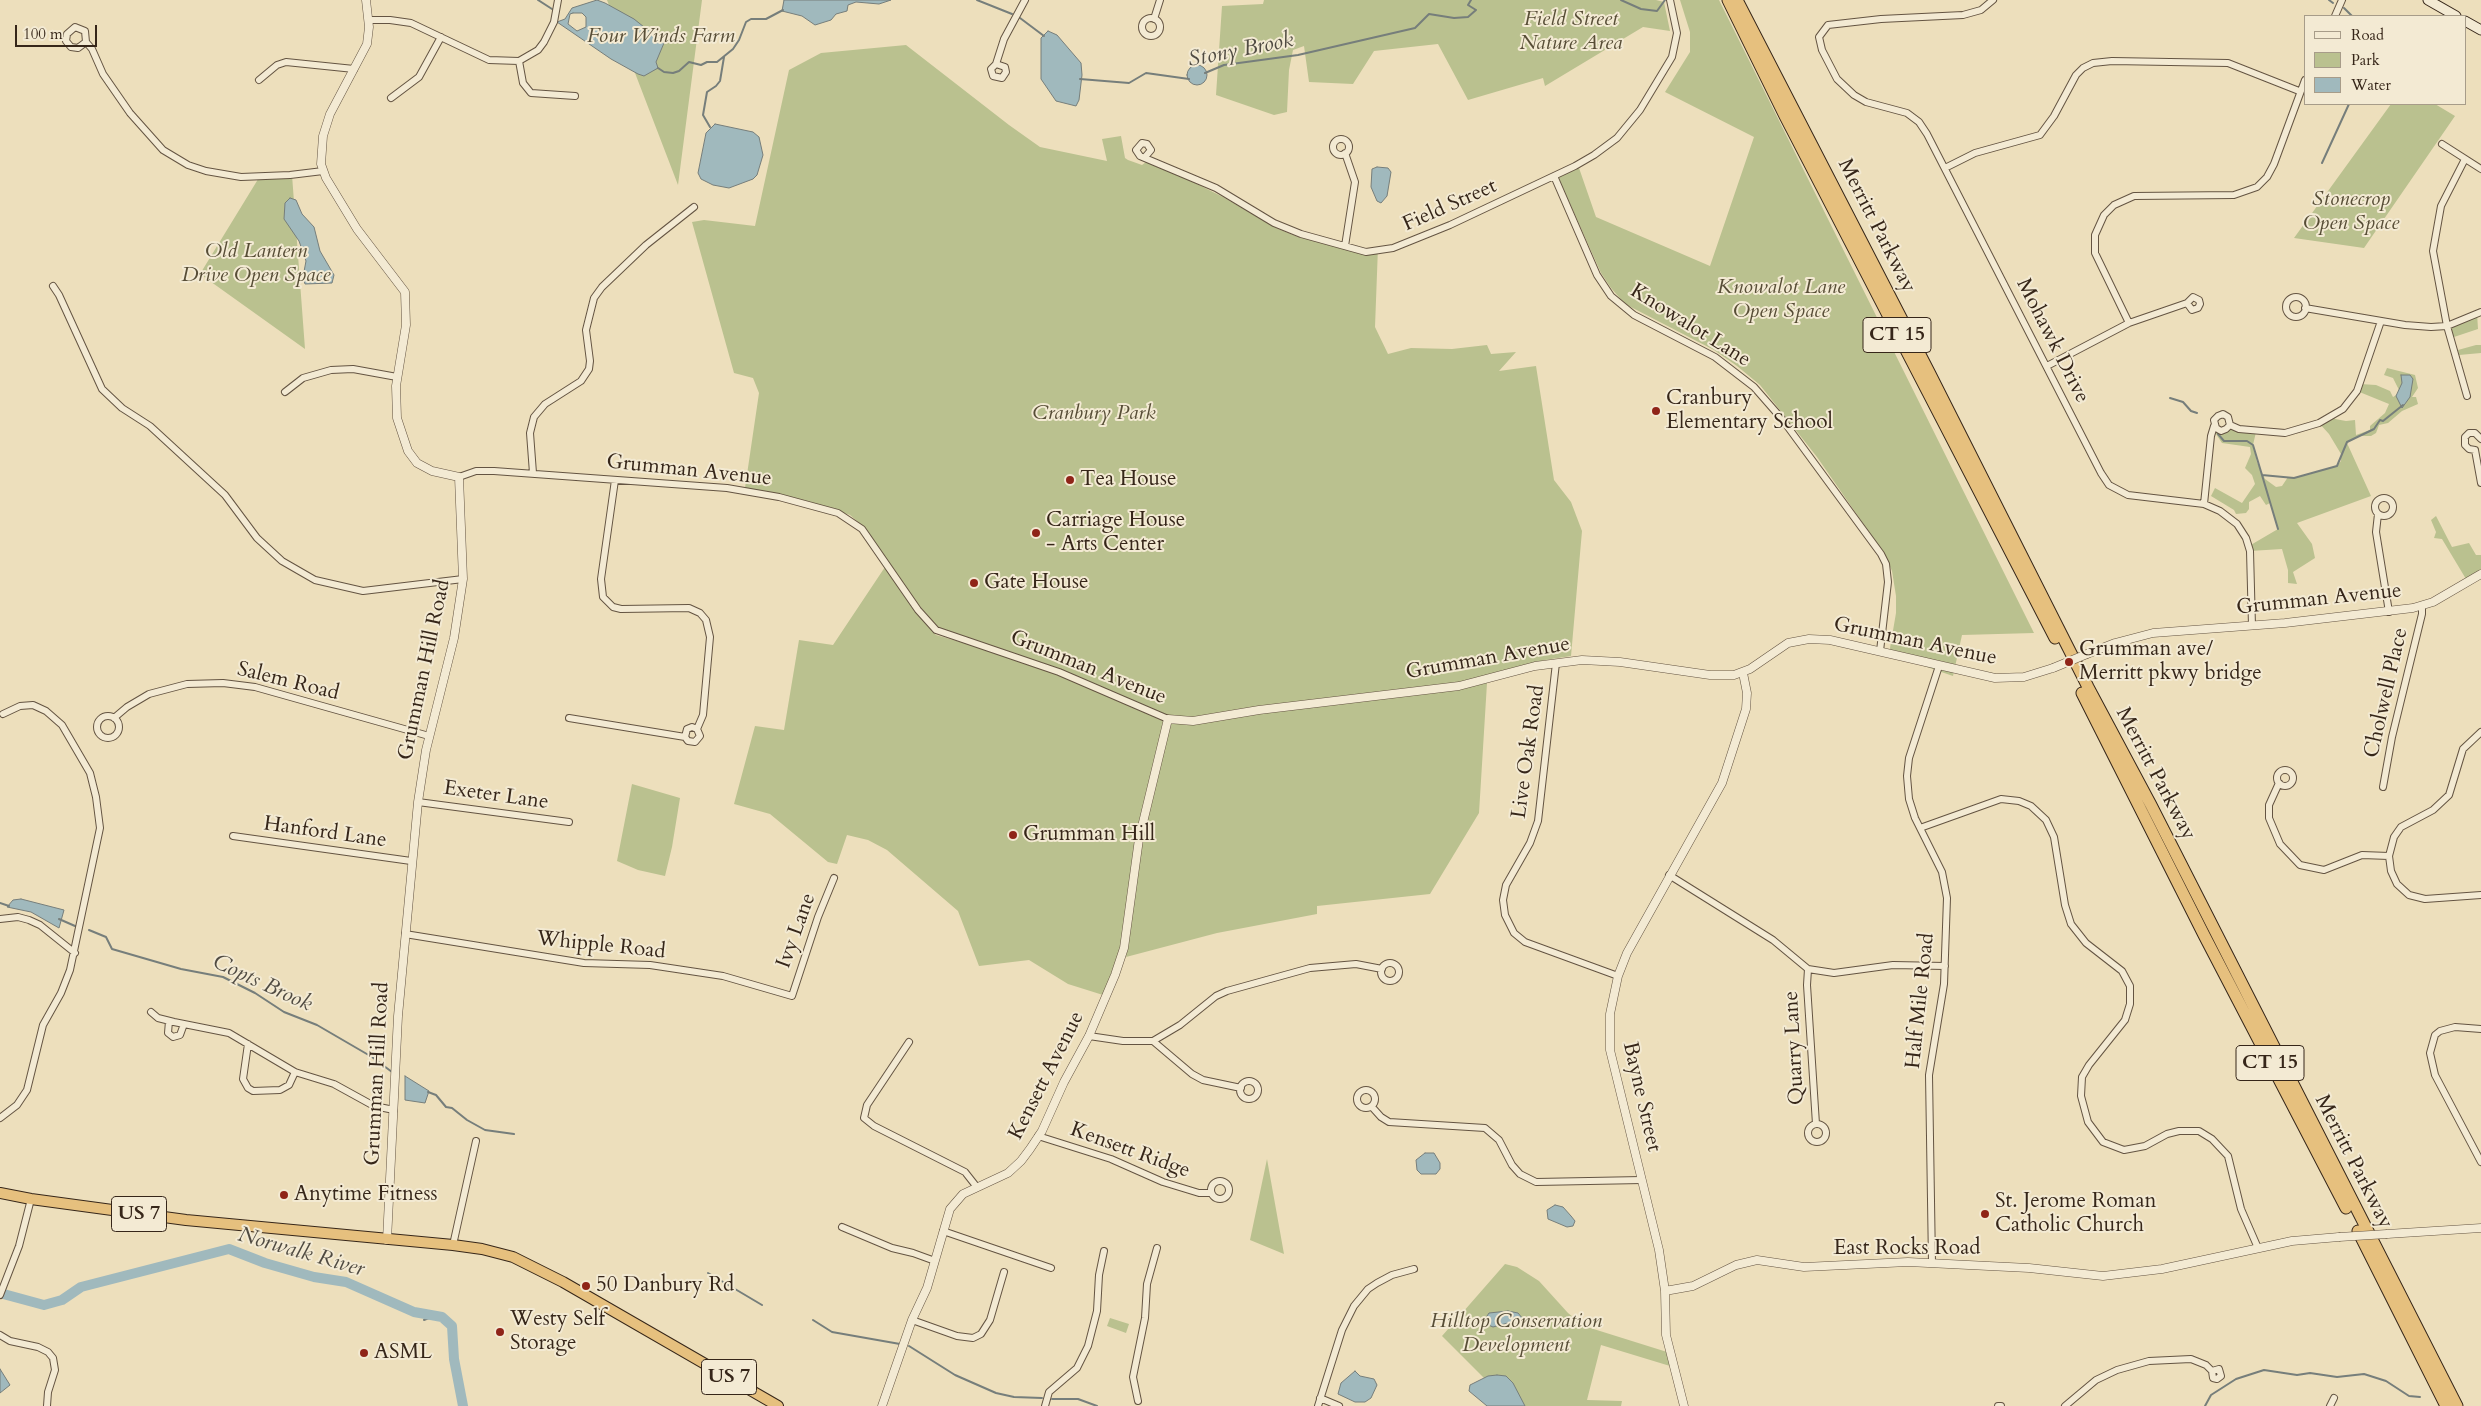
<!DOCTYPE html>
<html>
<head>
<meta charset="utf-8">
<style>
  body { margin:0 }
  #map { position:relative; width:2481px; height:1406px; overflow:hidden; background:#eddfbc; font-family:Cardo,serif }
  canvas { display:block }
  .legend { position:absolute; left:2304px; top:15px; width:162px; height:90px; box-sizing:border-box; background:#f3ead3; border:1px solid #a79c89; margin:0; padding:6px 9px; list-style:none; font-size:15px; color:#362619 }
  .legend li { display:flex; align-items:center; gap:10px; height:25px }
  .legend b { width:25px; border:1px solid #a79c89 }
  .scale { position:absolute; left:15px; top:25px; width:82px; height:22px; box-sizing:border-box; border:2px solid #362619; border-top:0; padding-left:6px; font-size:15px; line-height:18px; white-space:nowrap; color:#362619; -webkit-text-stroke:4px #f3ead3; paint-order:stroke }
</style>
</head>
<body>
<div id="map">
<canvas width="2481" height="1406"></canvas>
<ul class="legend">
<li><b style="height:6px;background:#f3ead3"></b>Road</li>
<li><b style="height:14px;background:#bac18f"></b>Park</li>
<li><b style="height:14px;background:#a0b9bd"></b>Water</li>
</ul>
<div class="scale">100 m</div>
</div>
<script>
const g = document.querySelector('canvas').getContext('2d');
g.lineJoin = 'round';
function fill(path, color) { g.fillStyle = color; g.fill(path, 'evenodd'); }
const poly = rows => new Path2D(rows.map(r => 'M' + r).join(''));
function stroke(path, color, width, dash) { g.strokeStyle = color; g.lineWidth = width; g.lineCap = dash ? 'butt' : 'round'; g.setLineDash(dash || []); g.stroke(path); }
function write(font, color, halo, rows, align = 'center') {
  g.font = font + ' Cardo,serif'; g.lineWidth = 4; g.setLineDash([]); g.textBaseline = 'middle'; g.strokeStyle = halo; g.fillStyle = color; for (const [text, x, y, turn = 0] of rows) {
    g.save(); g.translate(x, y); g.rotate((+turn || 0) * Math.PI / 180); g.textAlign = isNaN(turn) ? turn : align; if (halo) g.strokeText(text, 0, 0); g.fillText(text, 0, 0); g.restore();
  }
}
const green = poly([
  [607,0,702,0,678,185],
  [1264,0,1656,0,1664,2,1670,31,1643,27,1545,86,1543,78,1468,100,1438,44,1374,51,1353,84,1309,82,1304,46,1293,50,1289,70,1287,112,1274,115,1216,95,1222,6,1263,4],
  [1680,0,1719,0,2034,633,1962,635,1953,676,1889,654,1896,613,1896,596,1892,571,1882,550,1860,519,1817,457,1760,385,1737,366,1714,350,1625,304,1611,288,1601,273,1558,177,1579,168,1596,217,1710,266,1754,137,1665,92,1690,52,1690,32],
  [906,45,1009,125,1040,147,1107,161,1102,139,1121,136,1125,158,1128,160,1142,165,1146,162,1181,176,1223,197,1276,228,1298,237,1367,249,1378,247,1375,327,1388,354,1411,348,1452,349,1487,345,1491,354,1516,352,1499,371,1536,366,1554,480,1571,502,1582,531,1571,656,1545,660,1510,669,1464,688,1487,683,1479,813,1430,894,1317,906,1317,914,1217,933,1126,957,1134,904,1137,835,1122,941,1117,963,1103,995,1068,984,1029,960,979,966,958,911,887,850,868,840,847,835,837,864,828,862,770,814,734,804,755,726,784,730,799,640,833,645,885,567,921,618,936,635,1012,657,1007,651,943,631,937,626,918,604,867,530,850,515,811,502,745,488,759,393,753,378,734,373,692,222,704,220,755,226,789,70,821,53],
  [2391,104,2435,104,2455,116,2364,248,2294,238],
  [292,175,305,349,200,274,260,176],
  [2477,313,2478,329,2451,338,2447,326],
  [2476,345,2481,345,2481,353,2459,355,2458,350],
  [2387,368,2415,375,2418,388,2412,397,2416,397,2418,404,2402,411,2388,423,2379,425,2376,433,2371,436,2360,436,2347,443,2371,496,2297,523,2312,544,2315,558,2293,572,2297,584,2288,583,2288,570,2282,549,2250,551,2249,546,2278,529,2270,503,2266,505,2260,496,2249,502,2249,509,2246,513,2236,514,2234,510,2211,496,2215,488,2242,503,2255,484,2252,475,2245,468,2251,454,2250,447,2222,443,2216,434,2211,436,2216,428,2228,427,2256,432,2253,445,2257,462,2265,479,2276,487,2282,486,2288,477,2294,478,2337,466,2341,461,2341,454,2329,434,2319,423,2333,416,2335,419,2346,421,2355,420,2356,435,2370,430,2370,426,2385,413,2389,404,2357,391,2360,384,2376,385,2390,391,2393,397,2398,394,2399,390,2393,378,2384,375],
  [2436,516,2452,547,2469,543,2476,555,2481,555,2481,574,2466,579,2442,539,2434,538,2436,532,2431,520],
  [632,784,680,798,672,847,665,876,638,870,617,861],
  [1267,1159,1284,1254,1250,1240],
  [1505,1264,1517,1267,1539,1281,1568,1313,1584,1326,1667,1352,1670,1366,1601,1345,1587,1400,1622,1401,1621,1406,1512,1406,1442,1336],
  [1110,1318,1129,1324,1126,1333,1107,1326]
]);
const water = poly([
  [597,0,605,3,634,19,664,43,656,62,658,68,644,76,638,74,611,59,557,22,565,19,572,8,597,0],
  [573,13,582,13,586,17,586,27,577,31,568,24,570,14,573,13],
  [784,0,891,0,879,4,856,2,848,5,847,11,836,14,831,20,815,25,802,16,782,11,784,0],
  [1048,31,1057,35,1081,63,1082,75,1079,100,1076,106,1056,101,1041,79,1041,38,1048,31],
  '1187 75a10 10 0 1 1 20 0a10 10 0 1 1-20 0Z',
  [715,124,753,132,759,137,763,155,757,175,753,179,729,188,713,185,701,179,698,173,706,133,715,124],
  [1377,167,1388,168,1391,172,1387,196,1381,203,1377,201,1371,187,1372,169,1377,167],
  [290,198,296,200,302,214,314,227,320,251,334,275,332,283,305,284,303,277,306,261,299,241,284,219,285,203,290,198],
  [2401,375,2410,375,2413,379,2410,397,2402,408,2396,396,2402,383,2401,375],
  [21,899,64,910,59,928,31,912,7,907,13,900,21,899],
  [405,1076,429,1091,425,1103,405,1100,405,1076],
  [1425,1153,1434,1153,1440,1163,1440,1169,1436,1174,1421,1174,1417,1170,1416,1160,1425,1153],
  [1555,1205,1563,1207,1571,1216,1575,1221,1573,1226,1567,1227,1548,1219,1547,1210,1555,1205],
  [1508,1311,1518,1313,1523,1319,1493,1327,1486,1324,1485,1319,1489,1313,1508,1311],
  [0,1369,10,1385,0,1393,0,1369],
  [1355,1371,1360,1376,1374,1379,1377,1385,1371,1398,1365,1402,1355,1402,1338,1394,1341,1383,1355,1371],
  [1497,1375,1506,1376,1513,1383,1525,1406,1487,1406,1469,1391,1470,1385,1488,1376,1497,1375]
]);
const stream = poly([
  [538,0,552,9],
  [977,0,1012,14],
  [1621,0,1641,9,1657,11,1665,0],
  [2329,0,2333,3],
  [2344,8,2352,16],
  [1020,18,1044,36],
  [658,68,664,72,673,73,679,71,689,62,701,65,707,62,717,62,733,49,739,40,746,22,751,19,766,19,783,10],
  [1205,73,1224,65,1298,55,1415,28,1429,14,1454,18,1468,17,1476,10,1468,5,1471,0],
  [1080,79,1129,83,1146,73,1189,79],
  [710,127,703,115,707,92,716,86,720,81,724,57],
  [2322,163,2349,104],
  [2170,398,2183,402,2191,411,2197,413],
  [2218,434,2224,441,2247,441,2253,445,2262,475,2294,478,2337,466,2347,442,2374,429,2380,420,2383,421,2403,405],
  [2262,475,2278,529],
  [0,903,9,906],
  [59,919,75,926],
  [89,930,106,937,112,949,181,969,223,977,255,993,284,1012,317,1025,372,1057,392,1072],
  [428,1092,436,1095,446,1107,452,1108,467,1120,485,1130,514,1134],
  [708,1273,762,1305],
  [424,1320,434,1316],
  [813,1320,832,1332,900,1344],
  [909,1346,955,1375,996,1393,1014,1397,1042,1398],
  [1052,1399,1078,1399,1097,1406],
  [2205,1406,2211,1395,2236,1379,2264,1370,2297,1375,2310,1373,2337,1377,2364,1374,2386,1381,2409,1396,2420,1397]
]);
const river = poly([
  [0,1293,44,1305,62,1300,81,1287,229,1249,265,1263,314,1277,346,1282,414,1312,442,1317,452,1326,454,1359,463,1406]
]);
const minor = poly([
  [1993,0,1981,10,1963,15,1881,19,1828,25,1819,37,1822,50,1837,79,1854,95,1866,102,1907,113,1919,122,1927,134,2101,473,2109,485,2128,495,2204,504,2220,511,2237,524,2246,538,2250,551,2252,626],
  [2335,16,2342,0],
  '1142 27a9 9 0 1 1 18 0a9 9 0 1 1-18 0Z',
  [1154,19,1160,0],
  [369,20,390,20,411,23,489,60,519,61,538,50,544,42,554,22,558,0],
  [86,42,78,48,71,47,66,41,67,34,75,27,85,31,86,42,92,49,103,74,130,113,163,150,188,165,206,171,241,177,290,175,323,171],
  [519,61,523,83,531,93,575,96],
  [996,64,1005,67,1006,72,1002,78,993,76,991,69,996,64,1004,39,1025,0],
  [259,80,277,65,286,62,354,69],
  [391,98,419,77,441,37],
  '1333 147a8 8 0 1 1 16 0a8 8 0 1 1-16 0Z',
  [2442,144,2481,169],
  [1345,153,1355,182,1345,246],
  [1145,157,1151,150,1147,144,1142,143,1136,150,1140,156,1216,188,1274,223,1301,234,1366,252,1393,248,1450,225,1575,166,1594,155,1617,138,1640,110,1672,57,1677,33,1670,0],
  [2465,159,2441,206,2433,251,2447,326,2467,396],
  [1945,168,1975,153,2040,135,2054,116,2076,75,2083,68,2093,63,2112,61,2228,63,2299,91],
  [1554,176,1597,275,1611,296,1634,315,1715,357,1754,387,1782,419,1881,554,1886,564,1888,582,1880,651],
  [53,286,59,295,102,389,122,408,150,426,225,495,257,538,282,561,315,580,363,591,463,579],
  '2286 307a10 10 0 1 1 20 0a10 10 0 1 1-20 0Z',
  [2305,308,2405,325,2431,327,2447,326,2481,312],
  [2129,323,2095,253,2095,235,2104,215,2114,205,2134,196,2234,195,2257,187,2267,177,2274,164,2305,80],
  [2047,366,2129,323,2187,303,2193,297,2199,300,2200,304,2198,308,2192,310,2187,303],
  [285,392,303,378,331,370,353,369,397,377],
  [2230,425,2226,429,2221,431,2216,428,2214,420,2218,416,2223,414,2228,417,2230,425,2239,429,2285,433,2319,423,2343,409,2357,391,2381,321],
  [2475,450,2469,449,2465,445,2465,437,2469,433,2475,433,2481,439],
  [2475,450,2481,483],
  [533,473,530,433,534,417,545,404,581,381,589,369,590,361,586,330,594,298,602,287,646,245,694,207],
  [459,477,476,471,494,471,727,488,779,497,838,513,862,529,918,610,936,630,1059,672,1168,719],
  [615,480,601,579,603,597,613,607,621,609,689,608,700,613,706,620,710,637,703,715,697,729,700,736,695,742,688,741,685,737,687,729,692,727,697,729],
  '2375 507a9 9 0 1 1 18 0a9 9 0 1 1-18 0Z',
  [2204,504,2211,436,2214,426],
  [2378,514,2376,532,2389,612],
  [1556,663,1538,821,1530,843,1506,885,1503,900,1505,915,1514,933,1525,942,1618,976],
  '97 727a11 11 0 1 1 22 0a11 11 0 1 1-22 0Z',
  [114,718,127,707,149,694,187,684,223,683,255,687,429,736],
  [569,718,685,737],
  [2481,732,2463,749,2449,795,2433,810,2401,827,2394,837,2389,856,2391,871,2397,884,2409,895,2425,899,2481,895],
  '2277 778a8 8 0 1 1 16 0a8 8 0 1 1-16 0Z',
  [2279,783,2269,805,2269,818,2280,844,2300,865,2324,870,2362,855,2389,856],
  [2383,787,2392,737,2422,614,2422,606],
  [418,802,569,822],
  [1920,828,2001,799,2019,801,2031,806,2046,820,2054,837,2065,905,2071,924,2086,943,2122,971,2130,986,2130,1004,2125,1020,2089,1065,2082,1077,2081,1096,2088,1122,2103,1142,2124,1150,2145,1146,2167,1134,2179,1131,2199,1131,2212,1139,2228,1156,2241,1209,2258,1248],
  [233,836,411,861],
  [1669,875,1773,940,1808,969,1834,973,1893,965,1945,966],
  [0,919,18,917,29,920,40,925,75,953],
  [405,934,584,963,650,965,723,976,792,996,818,917,834,878],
  '1381 972a9 9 0 1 1 18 0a9 9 0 1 1-18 0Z',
  [1808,969,1807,985,1816,1124],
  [151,1012,158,1018,174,1022,229,1033,295,1072,334,1084,374,1106,394,1110],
  [169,1021,168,1033,173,1037,180,1035,184,1024],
  [2481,1029,2455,1027,2440,1031,2435,1035,2430,1053,2435,1075,2481,1162],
  [1089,1036,1123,1041,1153,1041,1180,1025,1216,996,1227,991,1310,968,1356,964,1382,969],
  [1153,1041,1192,1074,1203,1080,1241,1088],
  [909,1042,867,1105,864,1118,874,1126,965,1172,976,1186],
  [248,1044,243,1079,248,1088,253,1091,280,1090,289,1085,295,1072],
  '1240 1090a9 9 0 1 1 18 0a9 9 0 1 1-18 0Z',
  '1357 1099a9 9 0 1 1 18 0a9 9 0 1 1-18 0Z',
  [1372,1107,1381,1117,1389,1122,1485,1128,1499,1140,1512,1165,1520,1174,1536,1182,1642,1180],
  [0,1118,17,1105,27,1090,43,1025,61,993,70,970,100,828,96,797,90,773,62,725,46,711,33,705,20,706,3,714],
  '1808 1133a9 9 0 1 1 18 0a9 9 0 1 1-18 0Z',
  [1038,1136,1111,1159,1163,1182,1199,1193,1211,1193],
  '1211 1190a9 9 0 1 1 18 0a9 9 0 1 1-18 0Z',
  [842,1227,892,1248,913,1253,935,1261],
  [943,1231,1051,1268],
  [453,1245,476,1141],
  [1932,1263,1929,1075,1944,984,1947,898,1942,872,1915,818,1909,799,1907,776,1909,758,1939,666],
  [0,1295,19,1246,31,1199],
  [912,1320,957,1336,973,1338,981,1334,990,1320,1004,1272],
  [0,1335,10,1341,38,1347,48,1352,53,1358,55,1370,48,1392,47,1406],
  [1320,1398,1339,1406],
  [1138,1401,1133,1377,1145,1318,1147,1284,1157,1248],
  [1045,1406,1049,1392,1077,1368,1088,1346,1097,1311,1099,1275,1104,1251],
  [1318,1406,1342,1330,1354,1306,1368,1289,1377,1283,1392,1275,1414,1269],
  [1998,1406,2001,1406],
  [2065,1406,2096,1380,2117,1370,2149,1361,2191,1359,2206,1365,2212,1371,2213,1378,2217,1379,2221,1376,2219,1369,2212,1371],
  [2330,1406,2334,1398]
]);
const tertiary = poly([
  [366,0,369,27,367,44,330,114,323,136,321,164,326,178,357,229,405,292,406,325,396,386,397,418,408,451,417,463,432,471,459,477,463,579,454,638,426,750,418,802,398,1016,387,1240],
  [2087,654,2115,643,2153,633,2285,623,2413,608,2433,602,2481,574],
  [2387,1234,2481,1228],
  [1665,1291,1693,1286,1736,1265,1757,1260,1804,1267,1908,1262,2029,1268,2103,1276,2162,1269,2292,1241,2339,1237],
  [882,1406,912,1320,927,1288,950,1209,963,1194,1008,1173,1021,1161,1030,1149,1042,1131,1064,1082,1089,1036,1115,975,1124,948,1139,839,1168,719,1193,721,1259,710,1459,686,1535,666,1582,660,1620,662,1710,675,1734,675,1750,669,1788,643,1809,639,1830,640,1995,678,2024,677,2053,668],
  [1684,1406,1666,1335,1665,1291,1659,1250,1610,1050,1610,1014,1618,976,1627,953,1722,783,1746,709,1747,693,1743,673]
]);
const secondary = poly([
  [2428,0,2456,16],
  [2465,21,2481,30]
]);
const trunk = poly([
  [0,1193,31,1199,186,1220,453,1245,482,1249,513,1257,563,1282,778,1406]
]);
const motorway = poly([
  [1728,0,1785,116,2055,638],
  [1737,0,1929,372,2088,687,2151,805,2457,1406],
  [2082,693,2204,935,2346,1208],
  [2358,1231,2446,1406]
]);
const tertiaryBridge = poly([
  [2053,668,2087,654],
  [2339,1237,2387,1234]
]);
const markers = [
  [1656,411,5,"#8f2418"],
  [1070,480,5,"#8f2418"],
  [1036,533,5,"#8f2418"],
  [974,583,5,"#8f2418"],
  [2069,662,5,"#8f2418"],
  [1013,835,5,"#8f2418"],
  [284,1195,5,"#8f2418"],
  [1985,1214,5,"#8f2418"],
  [586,1286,5,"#8f2418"],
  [500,1332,5,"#8f2418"],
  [364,1353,5,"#8f2418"]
];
const shields = [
  [1897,335,68],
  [2270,1063,68],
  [139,1214,55],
  [729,1377,55]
];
const shieldNames = [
  ["CT 15",1897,335],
  ["CT 15",2270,1063],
  ["US 7",139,1214],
  ["US 7",729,1377]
];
const parkNames = [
  ["Field Street",1571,20],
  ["Nature Area",1571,44],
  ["Four Winds Farm",661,37],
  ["Stonecrop",2351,200],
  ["Open Space",2351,224],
  ["Old Lantern",256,252],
  ["Drive Open Space",256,276],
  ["Knowalot Lane",1781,288],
  ["Open Space",1781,312],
  ["Cranbury Park",1094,414],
  ["Hilltop Conservation",1516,1322],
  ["Development",1516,1346]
];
const streetNames = [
  ["Field Street",1450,206,-24],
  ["Merritt Parkway",1876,226,63],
  ["Knowalot Lane",1690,326,32],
  ["Mohawk Drive",2052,341,63],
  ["Grumman Avenue",689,471,6],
  ["Grumman Avenue",2319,600,-6],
  ["Grumman Avenue",1915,642,12],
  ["Grumman Avenue",1488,659,-10],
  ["Grumman Avenue",1088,668,22],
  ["Grumman Hill Road",425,670,-78],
  ["Salem Road",288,682,14],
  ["Cholwell Place",2387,693,-77],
  ["Live Oak Road",1529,752,-82],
  ["Merritt Parkway",2155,774,62],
  ["Exeter Lane",496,796,8],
  ["Hanford Lane",325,833,8],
  ["Ivy Lane",797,931,-70],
  ["Whipple Road",601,946,6],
  ["Half Mile Road",1921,1001,-84],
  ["Quarry Lane",1795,1048,-93],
  ["Grumman Hill Road",378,1074,-87],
  ["Kensett Avenue",1047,1076,-63],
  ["Bayne Street",1641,1097,77],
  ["Kensett Ridge",1130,1151,20],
  ["Merritt Parkway",2353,1162,63],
  ["East Rocks Road",1907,1249]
];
const poiNames = [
  ["Cranbury",1666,399],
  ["Elementary School",1666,423],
  ["Tea House",1080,480],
  ["Carriage House",1046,521],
  ["- Arts Center",1046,545],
  ["Gate House",984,583],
  ["Grumman ave/",2079,650],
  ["Merritt pkwy bridge",2079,674],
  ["Grumman Hill",1023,835],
  ["Anytime Fitness",294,1195],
  ["St. Jerome Roman",1995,1202],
  ["Catholic Church",1995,1226],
  ["50 Danbury Rd",596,1286],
  ["Westy Self",510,1320],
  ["Storage",510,1344],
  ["ASML",374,1353]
];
const waterNames = [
  ["Stony Brook",1241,51,-11],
  ["Copts Brook",262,984,25],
  ["Norwalk River",301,1253,16]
];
fill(green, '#bac18f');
fill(water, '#a0b9bd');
stroke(water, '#767e7b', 1);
stroke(stream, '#767e7b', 2);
stroke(river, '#a0b9bd', 10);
stroke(minor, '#645442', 8);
stroke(tertiary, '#645442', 9);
stroke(secondary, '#362619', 11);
stroke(trunk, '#362619', 12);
stroke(motorway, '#362619', 13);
stroke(minor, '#f3ead3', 6);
stroke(tertiary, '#f3ead3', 8);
stroke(secondary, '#f3ead3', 9);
stroke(trunk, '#e6c07e', 10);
stroke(motorway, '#e6c07e', 11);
stroke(tertiaryBridge, '#645442', 9, []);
stroke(tertiaryBridge, '#f3ead3', 8);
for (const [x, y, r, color] of markers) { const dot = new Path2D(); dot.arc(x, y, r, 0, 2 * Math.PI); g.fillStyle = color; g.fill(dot); stroke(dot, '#f3ead3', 2); }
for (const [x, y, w] of shields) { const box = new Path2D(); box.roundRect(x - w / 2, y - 17.5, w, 35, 4); g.fillStyle = '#f3ead3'; g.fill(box); stroke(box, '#362619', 1); }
write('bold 20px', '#362619', null, shieldNames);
write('italic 21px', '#574d36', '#f3ead3', parkNames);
write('21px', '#362619', '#f3ead3', streetNames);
write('21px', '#362619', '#f3ead3', poiNames, 'left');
write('italic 22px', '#504b42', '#f3ead3', waterNames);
</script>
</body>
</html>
